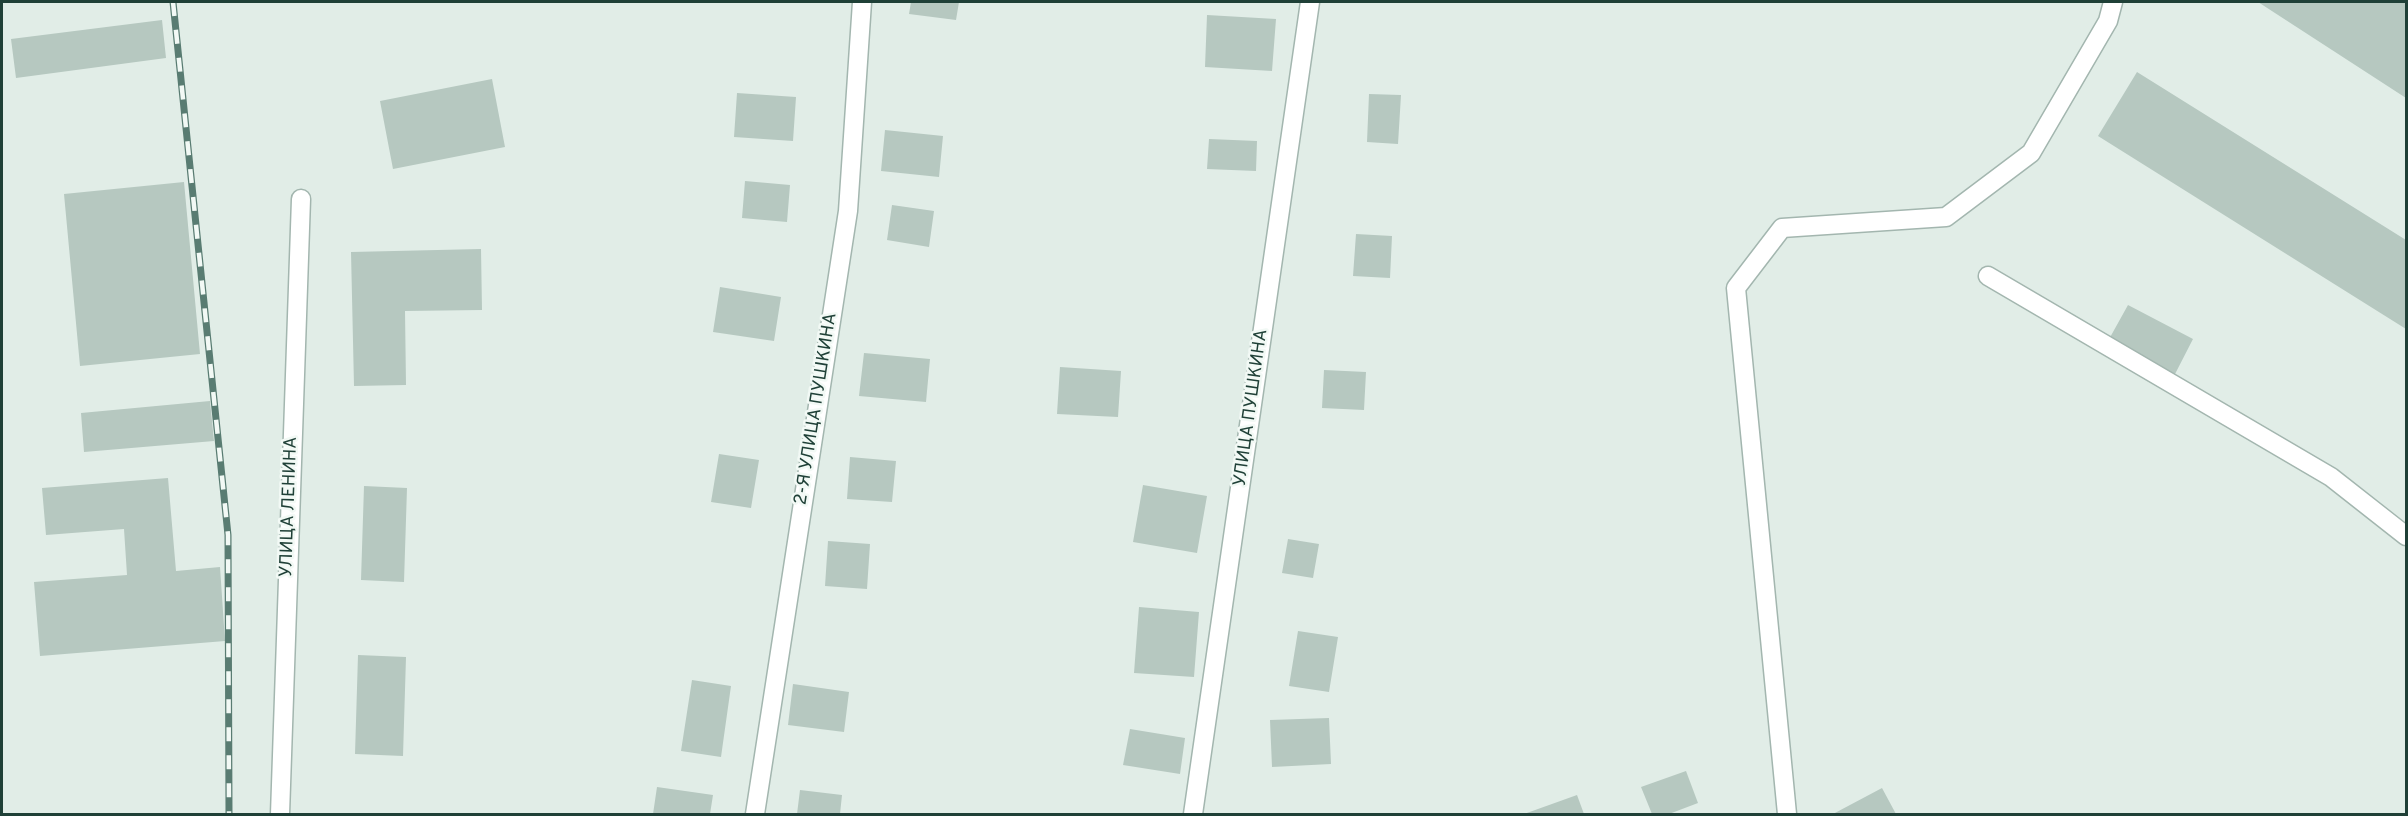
<!DOCTYPE html>
<html>
<head>
<meta charset="utf-8">
<style>
  body { margin:0 }
  #map { position:relative; width:2408px; height:816px; overflow:hidden; background:#e1ede7; font-family:Overpass,sans-serif }
  canvas { display:block }
  .frame { position:absolute; inset:0; border:3px solid #1f4037; pointer-events:none }
</style>
</head>
<body>
<div id="map">
<canvas width="2408" height="816"></canvas>
<div class="frame"></div>
</div>
<script>
const g = document.querySelector('canvas').getContext('2d');
g.lineJoin = 'round';
function fill(path, color) { g.fillStyle = color; g.fill(path, 'evenodd'); }
const poly = rows => new Path2D(rows.map(r => 'M' + r).join(''));
function stroke(path, color, width, dash) { g.strokeStyle = color; g.lineWidth = width; g.lineCap = dash ? 'butt' : 'round'; g.setLineDash(dash || []); g.stroke(path); }
function write(font, color, halo, rows, align = 'center') {
  g.font = font + ' Overpass,sans-serif'; g.lineWidth = 5; g.setLineDash([]); g.textBaseline = 'middle'; g.strokeStyle = halo; g.fillStyle = color; for (const [text, x, y, turn = 0] of rows) {
    g.save(); g.translate(x, y); g.rotate((+turn || 0) * Math.PI / 180); g.textAlign = isNaN(turn) ? turn : align; if (halo) g.strokeText(text, 0, 0); g.fillText(text, 0, 0); g.restore();
  }
}
const building = poly([
  [911,2,959,2,956,20,909,14],
  [2258,2,2406,2,2406,98],
  [1207,15,1276,19,1272,71,1205,67],
  [162,20,166,58,16,78,11,39],
  [2137,72,2406,240,2406,329,2098,136],
  [492,79,505,147,393,169,380,101],
  [737,93,796,97,793,141,734,137],
  [1369,94,1401,95,1398,144,1367,142],
  [885,130,943,136,939,177,881,171],
  [1209,139,1257,141,1256,171,1207,169],
  [745,181,790,185,787,222,742,218],
  [184,182,200,354,80,366,64,194],
  [892,205,934,211,929,247,887,240],
  [1356,234,1392,236,1390,278,1353,276],
  [481,249,482,310,405,311,406,385,354,386,351,252],
  [720,287,781,297,774,341,713,332],
  [2128,305,2193,339,2174,376,2108,341],
  [864,353,930,359,926,402,859,396],
  [1060,367,1121,371,1118,417,1057,414],
  [1324,370,1366,372,1364,410,1322,408],
  [210,401,214,441,84,452,81,413],
  [719,454,759,460,751,508,711,502],
  [850,457,896,461,892,502,847,499],
  [168,478,176,571,220,567,225,641,40,656,34,582,127,575,124,529,46,535,42,488],
  [1143,485,1207,496,1197,553,1133,542],
  [364,486,407,488,404,582,361,580],
  [1288,539,1319,544,1313,578,1282,573],
  [828,541,870,544,867,589,825,586],
  [1139,607,1199,612,1194,677,1134,673],
  [1298,631,1338,637,1329,692,1289,686],
  [358,655,406,657,403,756,355,754],
  [692,680,731,686,721,757,681,751],
  [793,684,849,692,844,732,788,725],
  [1329,718,1331,764,1272,767,1270,720],
  [1130,729,1185,738,1180,774,1123,765],
  [1686,771,1698,803,1669,814,1652,814,1641,787],
  [657,787,713,795,710,814,653,814],
  [1882,788,1896,814,1833,814],
  [800,790,842,795,840,814,797,814],
  [1577,795,1584,814,1524,814]
]);
const lane = poly([
  [1988,276,2331,477,2406,536],
  [1787,814,1736,288,1782,228,1946,217,2031,153,2108,21,2113,2]
]);
const street = poly([
  [280,814,301,199],
  [755,814,848,211,862,2],
  [1193,814,1310,2]
]);
const rail = poly([
  [173,2,228,535,229,814]
]);
const streetNames = [
  ["УЛИЦА ПУШКИНА",1252,408,-82],
  ["2-Я УЛИЦА ПУШКИНА",817,409,-81],
  ["УЛИЦА ЛЕНИНА",290,507,-88]
];
fill(building, '#b6c8c0');
stroke(lane, '#a3b6af', 21);
stroke(street, '#a3b6af', 21);
stroke(lane, '#fff', 18);
stroke(street, '#fff', 18);
stroke(rail, '#597c72', 7);
stroke(rail, '#f2f9f5', 4.5, [14]);
write('18px', '#1f4037', '#f2f9f5', streetNames);
</script>
</body>
</html>
